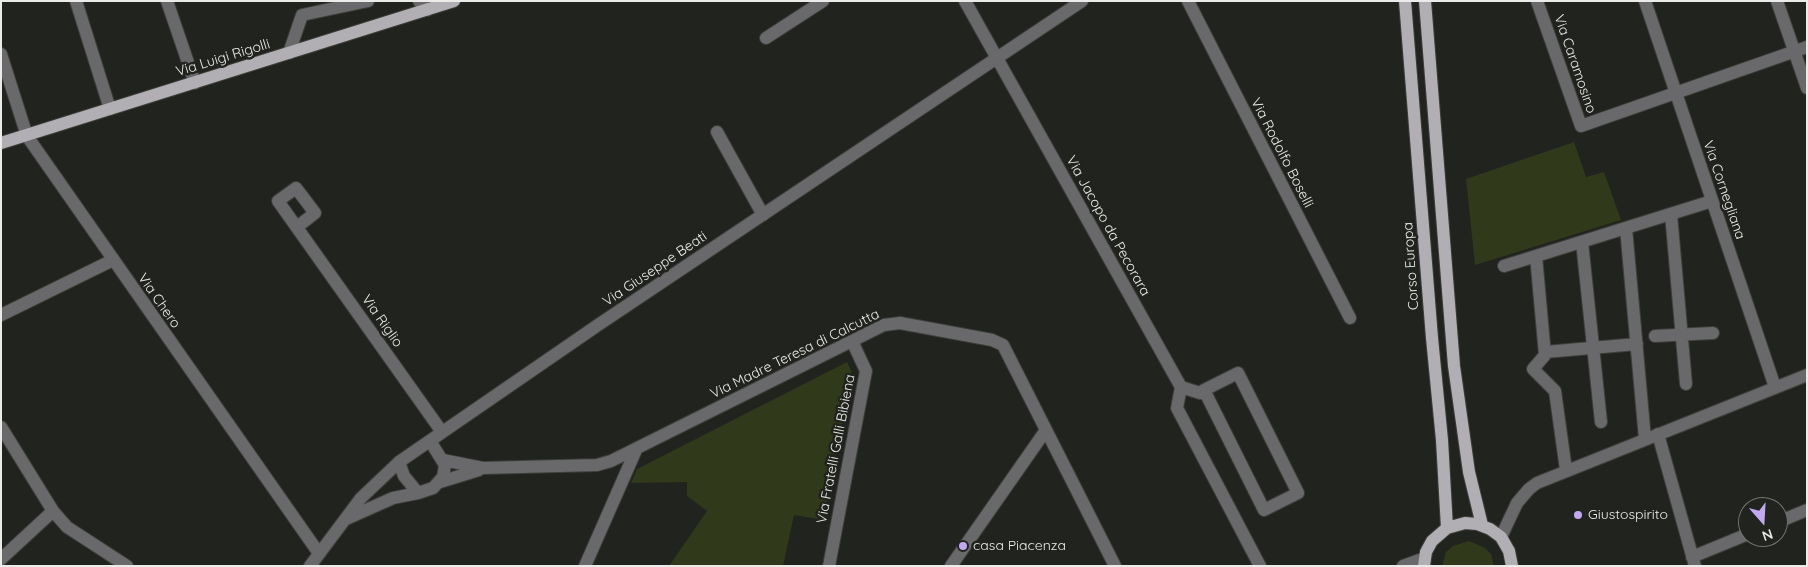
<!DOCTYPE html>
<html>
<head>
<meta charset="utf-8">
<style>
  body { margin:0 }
  #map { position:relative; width:1808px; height:567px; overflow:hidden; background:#21231e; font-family:Quicksand,sans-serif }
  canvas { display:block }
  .frame { position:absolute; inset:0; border:2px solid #ebece9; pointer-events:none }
  .north { position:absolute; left:1738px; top:497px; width:50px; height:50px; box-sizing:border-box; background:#21231e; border:1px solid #72736f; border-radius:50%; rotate:161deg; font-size:14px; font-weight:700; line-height:20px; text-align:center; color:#ebece9 }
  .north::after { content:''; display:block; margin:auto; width:18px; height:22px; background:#c2a7f2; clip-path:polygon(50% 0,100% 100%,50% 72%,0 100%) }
</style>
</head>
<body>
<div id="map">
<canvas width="1808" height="567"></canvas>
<div class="frame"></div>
<div class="north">N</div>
</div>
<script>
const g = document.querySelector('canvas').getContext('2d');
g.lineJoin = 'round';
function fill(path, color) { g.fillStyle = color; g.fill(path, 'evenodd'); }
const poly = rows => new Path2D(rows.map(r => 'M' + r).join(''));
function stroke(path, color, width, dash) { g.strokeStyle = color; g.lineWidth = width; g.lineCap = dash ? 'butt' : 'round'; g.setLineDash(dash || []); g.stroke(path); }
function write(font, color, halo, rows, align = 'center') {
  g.font = font + ' Quicksand,sans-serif'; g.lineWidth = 5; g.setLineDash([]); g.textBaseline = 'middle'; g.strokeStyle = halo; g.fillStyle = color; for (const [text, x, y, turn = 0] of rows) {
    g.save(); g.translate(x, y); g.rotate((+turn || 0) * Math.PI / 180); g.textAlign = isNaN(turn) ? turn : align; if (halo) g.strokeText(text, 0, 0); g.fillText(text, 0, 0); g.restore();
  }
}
const green = poly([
  [1574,142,1586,177,1604,172,1621,220,1475,265,1466,179],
  [847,362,852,373,824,520,794,515,783,566,669,566,707,511,687,496,687,482,631,483,637,469],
  [1469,541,1485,548,1491,554,1494,566,1442,566,1446,552,1453,546]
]);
const minor = poly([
  [76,1,110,109],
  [167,1,195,83],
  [419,1,427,10],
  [965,1,1181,387,1200,393,1204,390,1238,373,1298,493,1264,510,1204,390],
  [1188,1,1350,318],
  [1537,1,1581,126,1807,47],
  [1645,1,1775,387],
  [1777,1,1807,88],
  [766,38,823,1],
  [289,53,302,15,368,1],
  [1,54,27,136,318,552],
  [717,132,763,215],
  [1671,214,1686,384],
  [297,227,315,213,296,188,278,201,442,432],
  [1626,228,1645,439],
  [1582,242,1601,422],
  [1536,256,1545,355,1533,369,1555,391,1566,470],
  [1504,266,1712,201],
  [1,315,113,260],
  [1655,336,1713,333],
  [1545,352,1637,344],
  [1181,387,1177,408,1260,566],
  [1,427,53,511,67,527,127,566],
  [1658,434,1695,566],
  [443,460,483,468,597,465,611,461,884,325,900,323,992,340,1003,345,1115,566],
  [399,462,404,476,418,493,433,488,443,477,445,465,430,441],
  [440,482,479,470],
  [346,519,393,498,418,493],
  [1778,522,1807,510],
  [1501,537,1517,503,1529,489,1537,483,1807,375],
  [1692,557,1748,534],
  [1,559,53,511],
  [310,566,361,498,399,462,598,325,1082,1],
  [585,566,636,450],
  [829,566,866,371,852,341],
  [951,566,1046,430],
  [1403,566,1425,558]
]);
const major = poly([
  [1405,1,1432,338,1442,440,1447,528],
  [1425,1,1454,366,1469,472,1482,525],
  [1,143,454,1],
  [1424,566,1426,552,1432,541,1447,528,1465,523,1477,524,1490,529,1501,537,1509,551,1512,566]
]);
const markers = [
  [1578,515,5,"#c2a7f2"],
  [963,546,5,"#c2a7f2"]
];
const streetNames = [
  ["Via Luigi Rigolli",223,58,-17],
  ["Via Caramosino",1575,64,71],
  ["Via Rodolfo Boselli",1282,153,63],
  ["Via Cornegliana",1724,190,71],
  ["Via Jacopo da Pecorara",1108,226,61],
  ["Corso Europa",1411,266,-94],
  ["Via Giuseppe Beati",655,269,-34],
  ["Via Chero",159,301,55],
  ["Via Riglio",382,321,55],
  ["Via Madre Teresa di Calcutta",795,354,-26],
  ["Via Fratelli Galli Bibiena",836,449,-79]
];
const poiNames = [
  ["Giustospirito",1588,515],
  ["casa Piacenza",973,546]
];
fill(green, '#31391b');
stroke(minor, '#3d3f3a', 14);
stroke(major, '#3d3f3a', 14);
stroke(minor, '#69686b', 12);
stroke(major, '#b1afb4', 12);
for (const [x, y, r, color] of markers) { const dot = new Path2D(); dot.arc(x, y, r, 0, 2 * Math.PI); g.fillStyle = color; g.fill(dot); stroke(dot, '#21231e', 2); }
write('14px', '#ebece9', '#21231e', streetNames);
write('14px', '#ebece9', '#21231e', poiNames, 'left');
</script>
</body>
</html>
